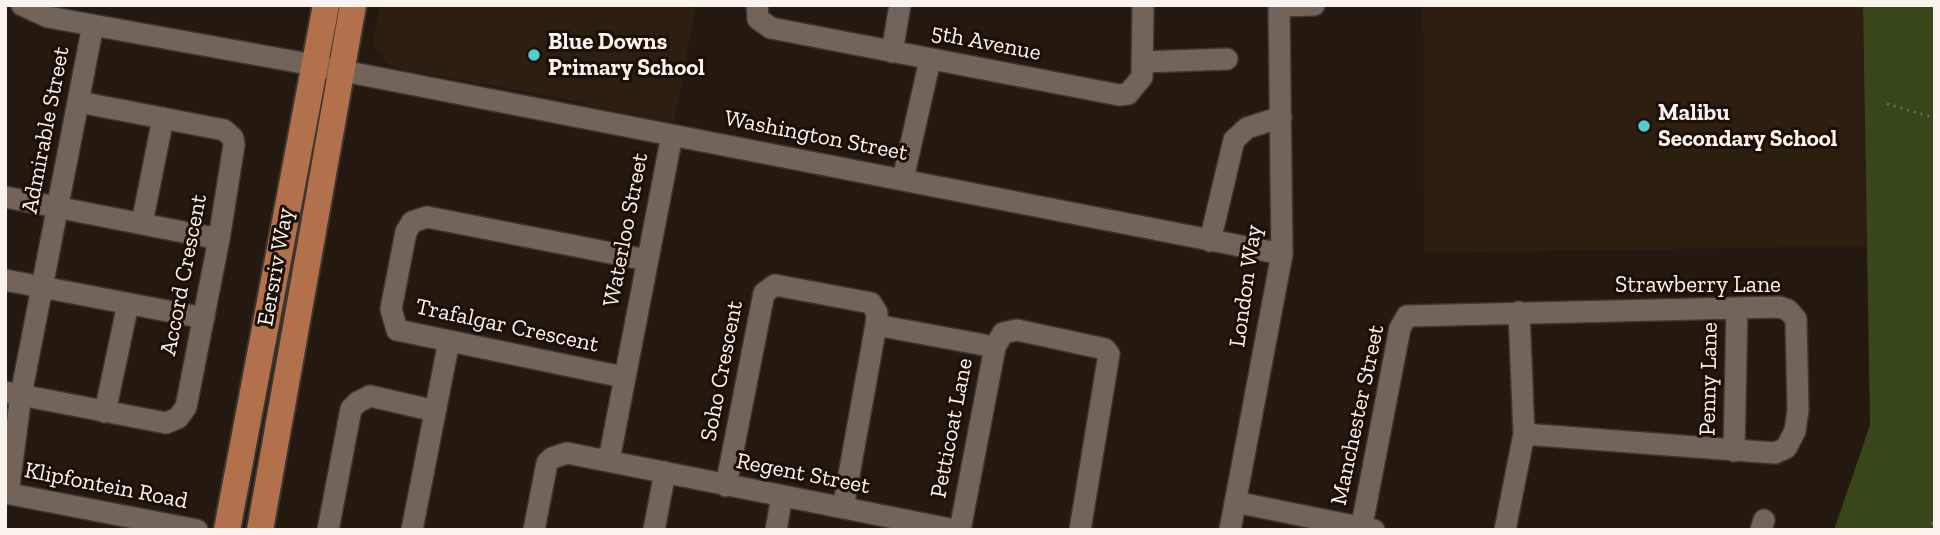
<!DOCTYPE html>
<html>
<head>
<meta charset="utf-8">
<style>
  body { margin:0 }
  #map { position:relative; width:1940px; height:535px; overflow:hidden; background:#231911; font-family:"Zilla Slab",serif }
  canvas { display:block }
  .frame { position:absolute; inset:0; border:7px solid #fbf3ed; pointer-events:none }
</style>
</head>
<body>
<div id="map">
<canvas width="1940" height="535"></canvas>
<div class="frame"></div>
</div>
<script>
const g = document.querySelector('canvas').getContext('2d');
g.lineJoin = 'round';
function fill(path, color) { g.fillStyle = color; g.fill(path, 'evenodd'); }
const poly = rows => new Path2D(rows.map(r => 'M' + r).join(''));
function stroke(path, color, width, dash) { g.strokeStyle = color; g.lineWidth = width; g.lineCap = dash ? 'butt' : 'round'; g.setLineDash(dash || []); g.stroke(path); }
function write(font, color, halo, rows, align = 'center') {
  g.font = font + ' "Zilla Slab",serif'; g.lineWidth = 6; g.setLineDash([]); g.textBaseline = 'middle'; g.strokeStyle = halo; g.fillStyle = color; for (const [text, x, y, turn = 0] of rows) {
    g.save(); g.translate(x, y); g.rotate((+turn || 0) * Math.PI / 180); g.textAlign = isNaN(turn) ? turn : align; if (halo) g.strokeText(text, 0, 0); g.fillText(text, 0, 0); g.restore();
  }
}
const built = poly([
  [380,5,696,5,674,123,583,105,583,102,389,67,372,43],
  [1423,5,1863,5,1866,246,1424,253]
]);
const green = poly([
  [1863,5,1935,5,1935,530,1834,530,1870,425]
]);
const path = poly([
  [1887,104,1935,118],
  [1928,530,1935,519]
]);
const minor = poly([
  [22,5,48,17,292,61,1282,254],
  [757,5,758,19,771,28,1119,95,1128,94,1142,77,1143,5],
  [1279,6,1314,5],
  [892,52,900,5],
  [1144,62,1227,59],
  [903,179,930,60],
  [5,197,219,239],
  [142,223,163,118],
  [1210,241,1234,140,1247,128,1281,117],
  [5,280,204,318],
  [876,325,995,347],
  [623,377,397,330,391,309,406,232,412,222,427,217,647,260],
  [5,392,166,423,178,418,186,407,219,239,234,145,233,138,224,130,79,102],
  [105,412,128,304],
  [1734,451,1737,308],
  [609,460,672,135],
  [726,486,764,293,775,285,871,303,877,313,876,325,843,508],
  [5,493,197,530],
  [8,494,21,395,93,25],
  [1235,502,1374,530],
  [328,530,351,409,358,402,370,396,435,411],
  [412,530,449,341],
  [534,530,547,463,552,458,567,453,955,530],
  [654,530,665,472],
  [776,530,782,496],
  [960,530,995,347,1003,333,1017,330,1105,349,1109,354,1080,530],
  [1230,530,1282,254,1279,5],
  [1361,530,1400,328,1407,316,1779,307,1788,310,1796,319,1798,410,1795,431,1786,448,1775,453,1524,434],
  [1505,530,1524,434,1519,312],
  [1761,530,1764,520]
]);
const major = poly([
  [227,530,326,5],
  [260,530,353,5]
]);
const markers = [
  [534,55,7,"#51ccd3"],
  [1644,126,7,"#51ccd3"]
];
const poiNames = [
  ["Blue Downs",548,42],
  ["Primary School",548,68],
  ["Malibu",1658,113],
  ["Secondary School",1658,139]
];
const streetNames = [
  ["5th Avenue",986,43,11],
  ["Admirable Street",46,130,-79],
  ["Washington Street",816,136,11],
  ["Waterloo Street",626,230,-79],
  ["Eersriv Way",276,267,-80],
  ["Accord Crescent",184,275,-79],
  ["Strawberry Lane",1698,285],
  ["London Way",1246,286,-82],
  ["Trafalgar Crescent",507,326,12],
  ["Soho Crescent",722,371,-79],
  ["Penny Lane",1709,379,-89],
  ["Manchester Street",1358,415,-78],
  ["Petticoat Lane",952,428,-79],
  ["Regent Street",803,474,11],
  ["Klipfontein Road",106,486,11]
];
fill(built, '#2c1e10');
fill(green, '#38471a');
stroke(minor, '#3c3530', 24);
stroke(major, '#3c3530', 30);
stroke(path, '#766d66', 2.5, [2, 5]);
stroke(minor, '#71655b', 21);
stroke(major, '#b2714b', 26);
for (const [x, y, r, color] of markers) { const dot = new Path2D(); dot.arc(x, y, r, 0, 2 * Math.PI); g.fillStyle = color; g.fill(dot); stroke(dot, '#1a1008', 2.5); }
write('bold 23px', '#fbf3ed', '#1a1008', poiNames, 'left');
write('23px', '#fbf3ed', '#1a1008', streetNames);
</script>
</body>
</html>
